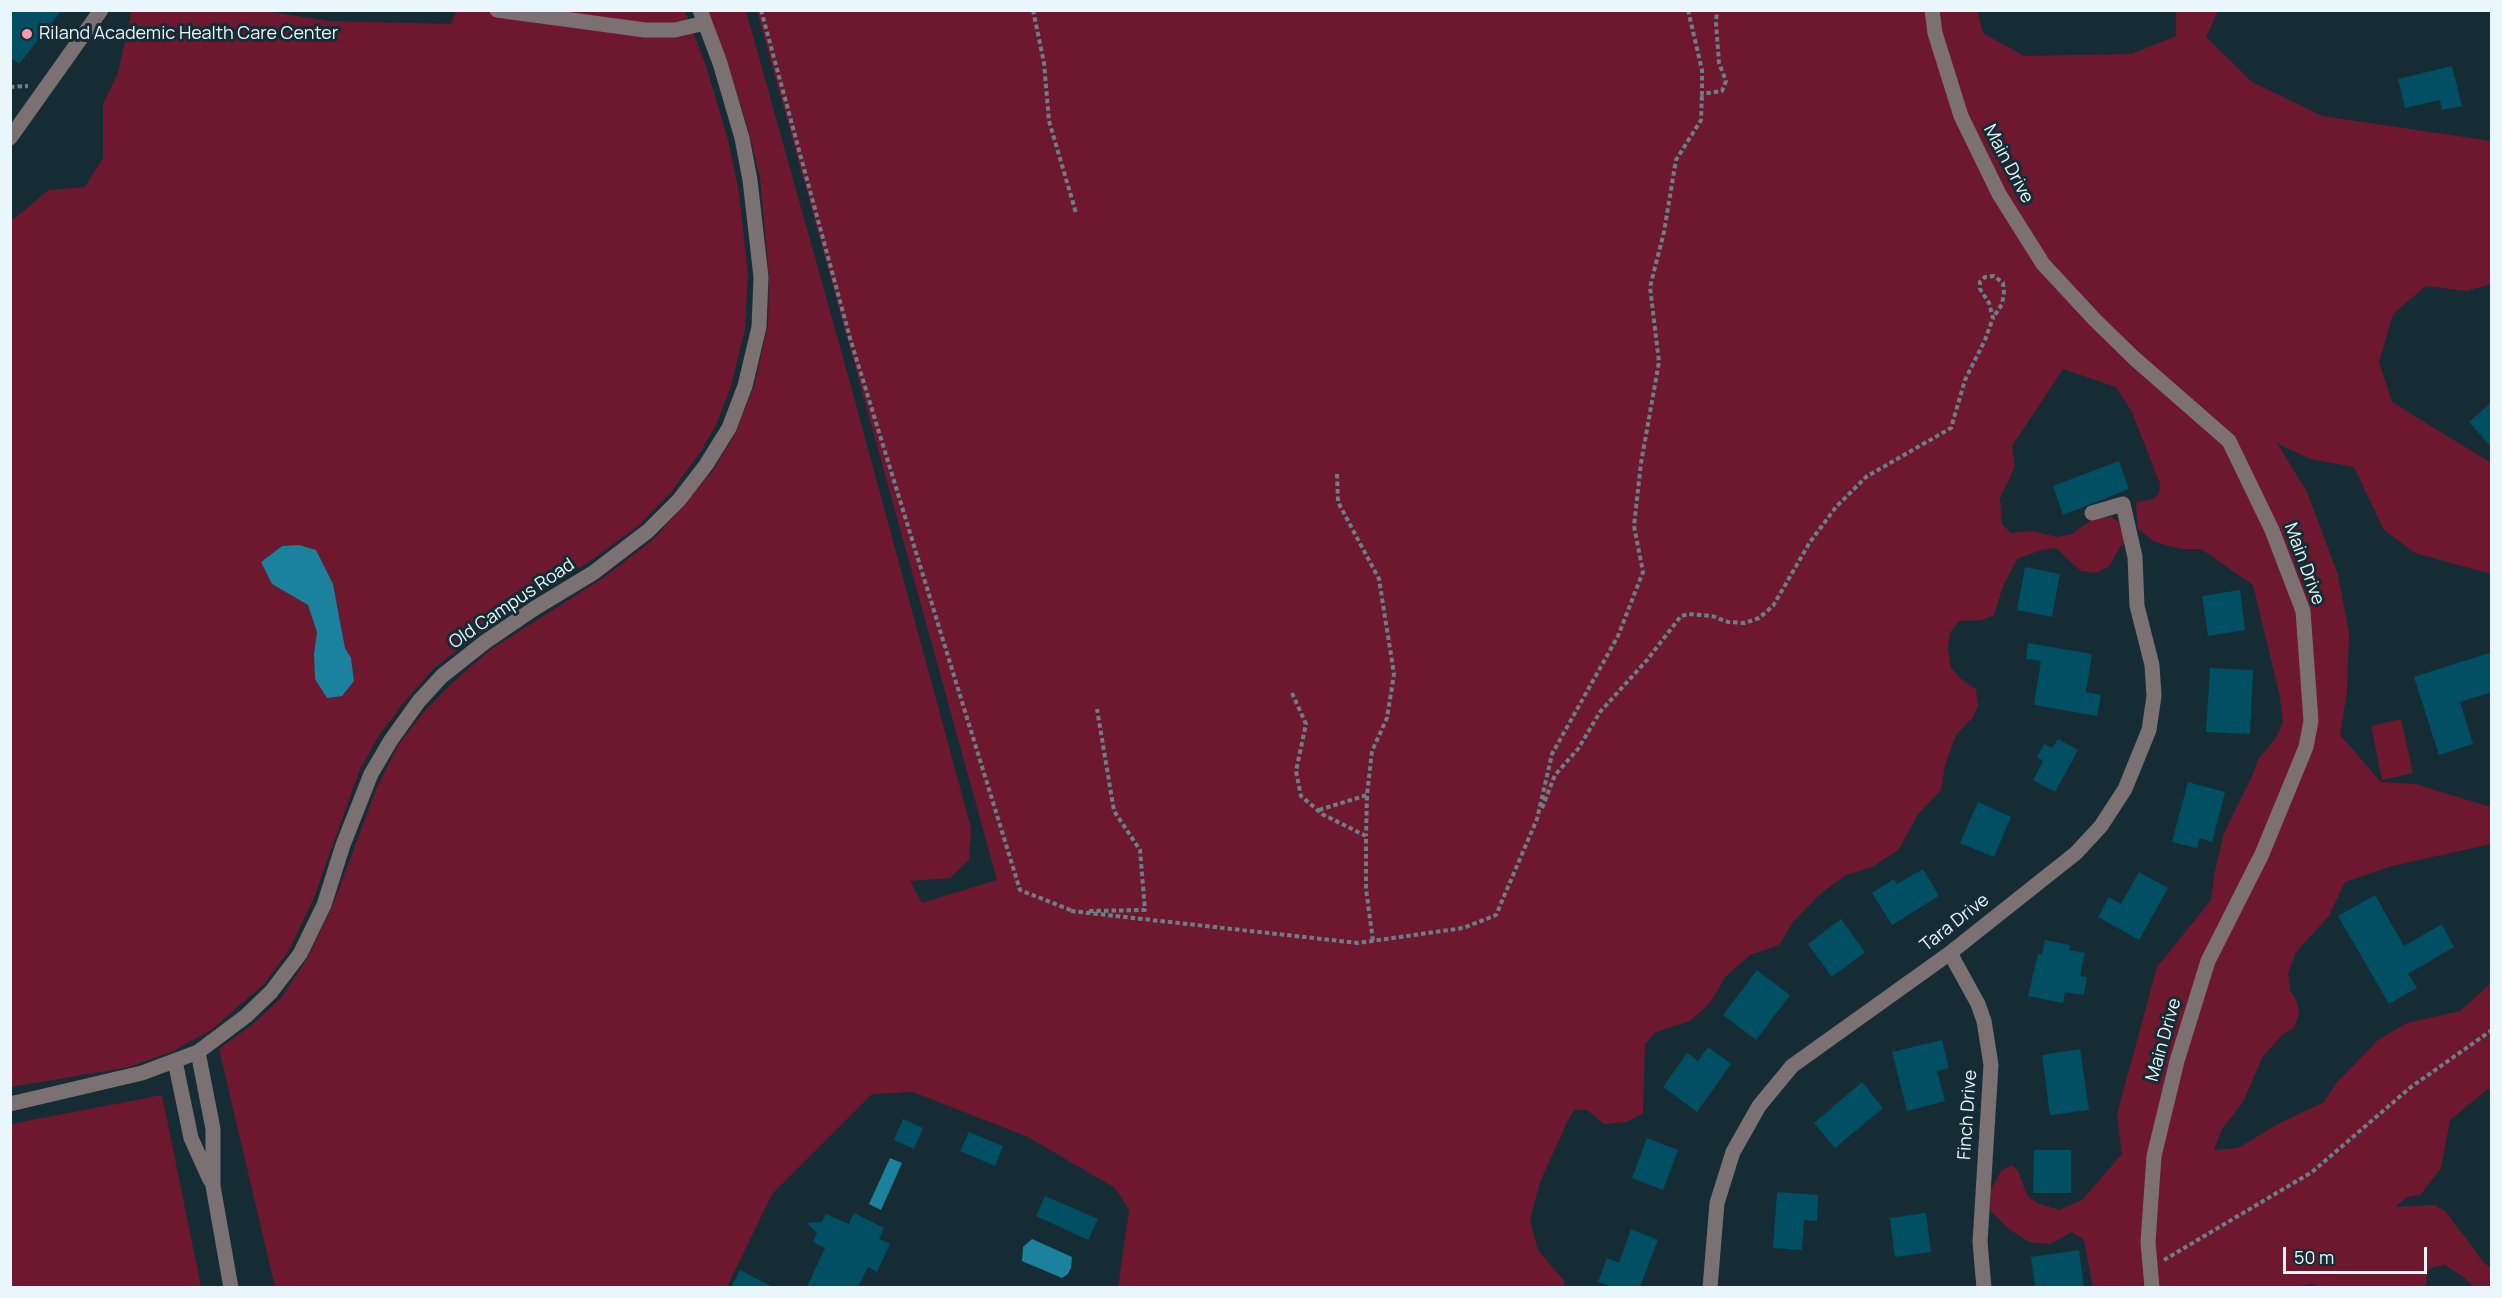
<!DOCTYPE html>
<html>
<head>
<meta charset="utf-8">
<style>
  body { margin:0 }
  #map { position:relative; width:2502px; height:1298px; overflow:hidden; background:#152c34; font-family:Manrope,sans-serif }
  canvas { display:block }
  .frame { position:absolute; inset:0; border:12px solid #e9f7fc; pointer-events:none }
  .scale { position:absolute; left:2283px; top:1247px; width:144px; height:27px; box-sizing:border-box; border:3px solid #e9f7fc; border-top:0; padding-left:8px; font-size:18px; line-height:21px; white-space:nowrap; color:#e9f7fc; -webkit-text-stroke:4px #152c34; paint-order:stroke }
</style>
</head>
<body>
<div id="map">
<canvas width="2502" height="1298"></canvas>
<div class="frame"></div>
<div class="scale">50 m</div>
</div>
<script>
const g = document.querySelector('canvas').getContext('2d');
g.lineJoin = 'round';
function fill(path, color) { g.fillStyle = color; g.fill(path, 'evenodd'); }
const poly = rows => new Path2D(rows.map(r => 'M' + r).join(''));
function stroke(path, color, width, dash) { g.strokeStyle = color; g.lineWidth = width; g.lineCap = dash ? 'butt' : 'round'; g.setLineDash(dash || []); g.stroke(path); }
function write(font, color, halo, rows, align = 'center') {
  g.font = font + ' Manrope,sans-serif'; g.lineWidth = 6; g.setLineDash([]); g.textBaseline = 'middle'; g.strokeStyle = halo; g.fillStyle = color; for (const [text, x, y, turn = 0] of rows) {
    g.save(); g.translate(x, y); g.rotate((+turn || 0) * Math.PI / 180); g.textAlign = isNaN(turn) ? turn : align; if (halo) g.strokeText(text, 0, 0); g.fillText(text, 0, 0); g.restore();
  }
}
const green = poly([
  [259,10,329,21,451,24,456,11,685,11,706,66,727,136,739,192,748,275,745,329,731,386,717,423,701,451,672,491,638,526,586,564,531,596,435,667,404,702,380,734,360,769,313,900,289,950,264,984,211,1030,171,1052,129,1067,11,1087,11,221,49,190,85,187,103,158,103,104,118,73,132,11],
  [282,546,333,584,345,648,351,658,354,681,342,696,314,654,318,632,308,605,272,584,261,562],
  [1977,10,1983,33,2024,56,2132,54,2176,36,2176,11,2218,11,2206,37,2252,82,2322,116,2491,141,2491,284,2466,291,2426,286,2393,314,2379,362,2392,402,2491,463,2491,574,2415,553,2384,530,2354,467,2310,459,2277,443,2307,492,2338,575,2349,633,2347,692,2340,735,2381,782,2415,784,2491,807,2491,844,2392,866,2345,882,2329,916,2296,952,2288,973,2290,990,2297,1002,2299,1013,2294,1028,2282,1035,2262,1058,2243,1102,2222,1129,2214,1150,2238,1148,2276,1125,2324,1102,2337,1082,2378,1040,2407,1023,2460,1011,2491,983,2491,1090,2488,1089,2450,1120,2441,1168,2420,1195,2407,1197,2395,1207,2435,1205,2445,1211,2485,1264,2491,1267,2491,1287,2474,1287,2462,1276,2445,1265,2433,1267,2427,1272,2426,1287,2321,1288,2312,1284,2291,1288,2093,1287,2084,1240,2072,1232,2050,1244,2029,1242,2008,1228,1990,1210,1991,1190,2001,1171,2012,1165,2018,1171,2027,1195,2037,1203,2059,1210,2082,1200,2122,1154,2117,1114,2157,967,2211,900,2214,875,2224,833,2254,772,2258,759,2276,738,2283,722,2280,697,2253,585,2201,549,2182,549,2165,545,2153,541,2138,529,2136,506,2137,502,2154,499,2159,493,2160,484,2132,412,2116,387,2063,369,2012,446,2015,466,2000,498,2002,524,2011,533,2033,531,2057,537,2072,534,2095,517,2112,517,2122,524,2125,543,2120,547,2109,566,2096,573,2081,571,2056,548,2041,550,2017,559,2003,586,1994,615,1983,620,1959,621,1950,633,1948,649,1951,668,1962,680,1976,689,1978,706,1973,717,1956,735,1945,765,1941,790,1918,814,1899,849,1874,866,1846,875,1820,894,1793,922,1779,945,1750,955,1725,977,1710,1003,1690,1021,1656,1032,1645,1044,1643,1113,1627,1122,1604,1124,1587,1110,1574,1110,1567,1122,1540,1182,1530,1220,1538,1250,1564,1281,1565,1287,1118,1287,1129,1210,1115,1188,1028,1137,913,1092,872,1094,772,1194,727,1287,275,1287,219,1049,252,1025,281,998,307,959,332,907,377,787,399,744,424,712,449,686,490,650,603,578,654,539,712,472,735,434,754,386,768,325,769,277,760,178,749,132,727,61,708,11,746,11,852,390,971,828,969,860,950,878,910,881,922,903,997,880,757,11],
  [2401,719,2413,773,2382,780,2371,726],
  [162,1095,201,1287,11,1287,11,1124]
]);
const water = poly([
  [299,545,316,550,333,584,345,648,351,658,354,681,342,696,327,698,315,679,314,654,317,632,308,605,272,584,261,562,282,546],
  [890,1158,902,1163,881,1210,869,1204],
  [1032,1239,1072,1257,1071,1268,1068,1274,1062,1278,1022,1261,1023,1247]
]);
const building = poly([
  [10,10,62,10,19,64,10,57],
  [2452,66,2462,106,2442,110,2440,100,2405,108,2398,79],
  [2492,402,2492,448,2469,422],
  [2119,461,2129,489,2063,515,2053,486],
  [2025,567,2060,574,2052,617,2017,610],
  [2240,590,2245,630,2208,636,2202,596],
  [2028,643,2092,654,2086,692,2101,695,2097,716,2034,705,2041,661,2026,659],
  [2492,652,2492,692,2460,702,2473,744,2439,755,2414,677],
  [2210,668,2253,670,2250,734,2206,732],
  [2058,739,2078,750,2055,792,2033,780,2043,761,2037,757,2044,744,2052,748],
  [2188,782,2225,792,2212,842,2200,838,2197,848,2172,842],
  [1978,802,2011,817,1994,857,1960,843],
  [1923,869,1939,896,1892,925,1872,893,1894,879,1897,884],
  [2139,872,2168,888,2139,940,2098,917,2109,897,2121,904],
  [2375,895,2404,946,2442,924,2454,947,2408,974,2417,988,2389,1004,2338,916],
  [1841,919,1865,952,1832,977,1808,944],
  [2045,940,2070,945,2069,950,2085,953,2080,976,2087,977,2084,995,2065,992,2063,1003,2028,996,2038,954,2042,955],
  [1757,970,1790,995,1756,1040,1723,1015],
  [1942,1040,1949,1068,1937,1071,1945,1101,1907,1111,1892,1052],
  [1708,1047,1731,1064,1697,1112,1663,1087,1687,1053,1698,1061],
  [2080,1049,2089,1110,2050,1115,2042,1055],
  [1862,1082,1883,1108,1835,1148,1814,1123],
  [903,1119,923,1128,914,1149,894,1140],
  [969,1132,1003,1146,995,1166,960,1151],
  [1647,1138,1678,1150,1663,1190,1632,1178],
  [2034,1150,2071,1150,2071,1193,2033,1193],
  [1777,1192,1818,1195,1817,1221,1804,1220,1802,1250,1773,1248],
  [1045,1196,1098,1219,1088,1240,1036,1216],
  [854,1213,884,1228,879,1239,890,1244,877,1272,868,1267,858,1287,807,1287,825,1248,813,1242,817,1233,807,1223,822,1222,826,1214,849,1224],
  [1926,1213,1931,1252,1895,1257,1890,1218],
  [1631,1229,1658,1240,1640,1287,1612,1287,1598,1282,1607,1258,1619,1263],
  [2079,1250,2084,1287,2035,1287,2031,1257],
  [740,1270,773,1287,731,1287]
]);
const path = poly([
  [761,10,850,338,1020,890,1073,911],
  [1033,10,1044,63,1049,121,1076,213],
  [1688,10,1702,70,1702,94,1722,91,1726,81,1719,63,1716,23,1717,10],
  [10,87,28,86],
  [1337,474,1338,502,1379,579,1394,674,1387,718,1372,751,1367,795,1366,836],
  [1292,693,1306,724,1296,771,1301,796,1322,814,1366,836,1366,889,1373,941],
  [1542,808,1555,775,1578,749,1600,712,1647,660,1681,616,1689,614,1712,616,1728,622,1745,623,1759,618,1773,606,1810,542,1836,507,1866,477,1951,428,1965,380,1985,340,1993,318,1989,303,1980,289,1980,282,1985,277,1994,276,2003,283,2004,293,2002,304,1993,318],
  [1319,810,1367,795],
  [1071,911,1358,943,1463,928,1496,915,1537,819,1552,754,1618,636,1643,572,1634,526,1641,463,1659,362,1650,287,1664,232,1676,160,1701,120,1702,94],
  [1089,911,1145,910,1140,850,1114,811,1097,709],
  [2164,1260,2312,1172,2411,1087,2492,1030]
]);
const minor = poly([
  [497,10,645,30,675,30,705,23],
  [1932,10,1935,33,1961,116,1999,194,2043,264,2095,320,2134,358,2229,441,2272,530,2303,611,2311,721,2306,747,2262,854,2208,961,2177,1061,2154,1156,2148,1242,2152,1288],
  [10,138,101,10],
  [1950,953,1978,1004,1984,1021,1991,1065,1980,1242,1984,1288],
  [198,1052,213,1129,213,1186,231,1288],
  [175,1061,191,1138,210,1180],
  [10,1104,142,1073,198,1052,246,1016,271,992,300,954,324,905,343,845,371,774,391,740,419,701,442,676,485,642,535,608,593,573,648,531,679,500,706,465,729,428,745,386,759,327,761,277,750,180,742,138,720,63,700,10],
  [1710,1288,1717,1203,1733,1152,1759,1106,1792,1066,1950,953,2076,853,2101,826,2125,789,2149,730,2154,696,2152,665,2137,606,2135,557,2123,504,2092,513]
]);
const markers = [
  [27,34,6,"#f39aa8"]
];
const poiNames = [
  ["Riland Academic Health Care Center",39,34]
];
const streetNames = [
  ["Main Drive",2008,164,62],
  ["Main Drive",2304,564,70],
  ["Old Campus Road",512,604,-34],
  ["Tara Drive",1955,923,-38],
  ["Main Drive",2164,1040,-74],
  ["Finch Drive",1968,1115,-86]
];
fill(green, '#6d182f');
fill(water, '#1a829d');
fill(building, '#014f62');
stroke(path, '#6c7f86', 4, [4.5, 3]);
stroke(minor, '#7c7172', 15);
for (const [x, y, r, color] of markers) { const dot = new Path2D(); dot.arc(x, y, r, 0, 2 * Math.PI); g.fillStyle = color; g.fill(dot); stroke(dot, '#152c34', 2); }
write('18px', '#e9f7fc', '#152c34', poiNames, 'left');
write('18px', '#e9f7fc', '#152c34', streetNames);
</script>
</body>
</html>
